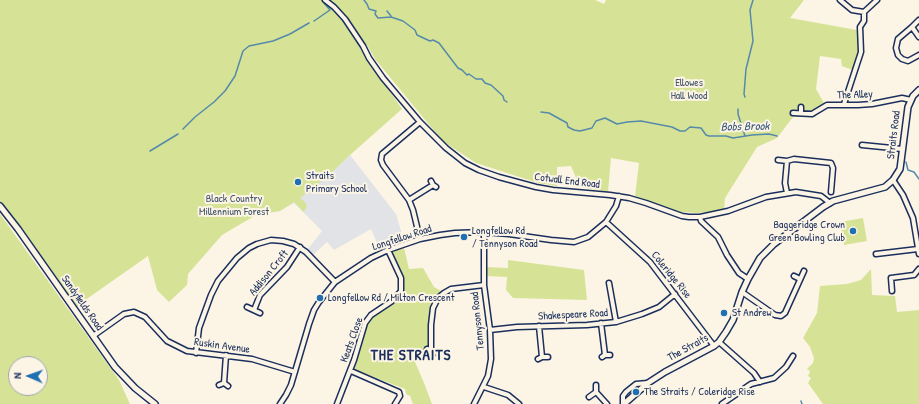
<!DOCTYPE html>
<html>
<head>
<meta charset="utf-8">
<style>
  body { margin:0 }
  #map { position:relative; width:919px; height:404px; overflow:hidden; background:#fcf5e5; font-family:"Patrick Hand",sans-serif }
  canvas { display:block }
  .north { position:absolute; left:8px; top:356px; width:40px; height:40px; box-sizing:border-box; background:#fcf5e5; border:1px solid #a2a6af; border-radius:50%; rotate:272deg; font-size:11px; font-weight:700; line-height:16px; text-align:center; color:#1b2f5e }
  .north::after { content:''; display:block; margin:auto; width:14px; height:18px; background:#1f6fb2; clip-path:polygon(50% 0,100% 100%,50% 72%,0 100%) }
</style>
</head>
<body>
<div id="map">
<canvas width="919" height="404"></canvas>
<div class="north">N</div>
</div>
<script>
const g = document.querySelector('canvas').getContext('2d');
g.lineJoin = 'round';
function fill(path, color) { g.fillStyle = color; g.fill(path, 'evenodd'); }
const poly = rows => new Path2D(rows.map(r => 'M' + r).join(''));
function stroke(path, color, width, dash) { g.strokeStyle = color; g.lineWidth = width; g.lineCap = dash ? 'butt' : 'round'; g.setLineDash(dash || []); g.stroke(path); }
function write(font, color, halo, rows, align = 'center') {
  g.font = font + ' "Patrick Hand",sans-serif'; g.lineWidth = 4; g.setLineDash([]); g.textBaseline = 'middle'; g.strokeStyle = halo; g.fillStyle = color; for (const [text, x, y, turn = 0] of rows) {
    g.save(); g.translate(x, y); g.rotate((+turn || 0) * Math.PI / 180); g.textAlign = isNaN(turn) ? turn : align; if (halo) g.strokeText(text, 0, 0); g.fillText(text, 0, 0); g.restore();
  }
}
const built = poly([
  [350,155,396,214,404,241,380,250,371,229,334,250,327,242,313,255,308,249,322,231,294,203,280,211,251,213,340,164]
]);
const green = poly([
  [0,0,595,0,604,4,606,0,804,0,790,18,857,30,860,53,855,71,842,66,841,59,820,56,816,89,824,103,815,117,793,117,777,138,757,147,725,198,724,210,699,213,681,212,635,196,639,163,611,158,608,192,580,187,571,166,557,167,557,186,538,183,476,163,444,142,426,121,375,59,367,45,361,50,402,109,350,155,326,178,300,198,304,201,307,206,304,212,294,202,280,211,256,215,222,235,188,274,187,285,169,302,157,290,148,256,81,303,77,307,0,201],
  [0,214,119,380,130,404,0,404],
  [16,364,40,364,40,388,16,388],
  [863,218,867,241,844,245,840,222],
  [404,248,409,269,423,268,434,287,441,291,440,293,435,298,431,307,429,325,430,345,424,350,413,357,424,383,432,404,413,404,410,396,406,394,405,389,353,369,367,323,372,316,400,295,402,291,402,279,392,254,395,250],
  [508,260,584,270,587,300,513,298,506,290,507,277,486,276,485,267,508,268],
  [871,269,872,295,895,296,897,312,919,310,919,404,823,404,808,383,811,378,808,376,810,371,807,369,813,363,814,358,810,347,803,338,817,313,820,286,847,284,861,280]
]);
const stream = poly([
  [364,0,367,4,369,9,376,11,375,14,378,18,391,17,403,21,415,30,417,35,430,41,433,40,439,43,458,68,462,70,467,75,469,74,476,79,482,79,485,83,491,85,503,96,504,100,507,102],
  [387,11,391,16],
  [314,21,330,10,324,3],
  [745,97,744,94,746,69,753,41,750,10,753,0],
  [738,109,738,114,745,136],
  [541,112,549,113,567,123,568,127,574,130,580,131,592,128,596,121,605,118,617,124,627,122,641,121,672,127,680,131,685,131,690,127,701,128,706,135,709,136,726,136,733,138,752,135,769,134,777,136],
  [183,129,195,117,214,102,225,91,235,76,243,51,249,46,273,41,290,34,309,23],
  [150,151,178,134],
  [906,162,908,170,914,172,919,179],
  [801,401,802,404]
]);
const minor = poly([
  [325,0,334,7,345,19,363,46,369,58,383,78,420,122,446,148,465,163,479,170,499,177,536,187,553,190,610,195,629,198,646,203,682,216,689,217,700,217,728,211,766,197,796,192,821,196,830,203],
  [840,0,852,10,864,12],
  [919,20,912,27,919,37],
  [912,27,898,39,896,48,898,55,902,59,908,61,919,55],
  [844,104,861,52,860,27,864,21,864,12,877,0],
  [793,113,812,114,827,105,858,105,872,104,902,98,911,100],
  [801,113,801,107],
  [862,145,902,149],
  [778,160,787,161,794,159,831,163,833,168,831,192],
  [787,161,785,183,787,193],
  [893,180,903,195,913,218,919,254],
  [431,181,433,185,436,187],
  [409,200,433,185],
  [700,217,701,221,718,237,727,255,739,273,748,279],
  [606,222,650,262,714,346],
  [420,239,413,210,409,200,383,165,381,160,382,154,420,122],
  [876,254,918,249],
  [794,276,800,279],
  [609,283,616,322],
  [892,291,891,278,914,275,919,269],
  [742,292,775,315,781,316,785,313,804,271],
  [247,307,260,313],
  [254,310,260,295,287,267,300,247],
  [601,323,605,355],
  [539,326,542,357],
  [490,330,517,327,587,325,616,322,642,314,659,307,675,294],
  [93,336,124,314,134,312,145,317,167,341,187,351,252,359,295,372],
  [719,342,754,373,760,382],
  [427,349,431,350,434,353],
  [431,350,431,325,433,308,438,298,444,293,451,289,484,285],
  [196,353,199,328,211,295,218,281,237,258,249,248,257,244,271,240,283,241,294,244,306,252,335,282],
  [602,357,605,355,610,355],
  [538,359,542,357,548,357],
  [351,371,399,392,400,396,395,404],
  [224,383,226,355],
  [219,385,224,383,228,386],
  [484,387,508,395,519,404],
  [596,392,607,404],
  [589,397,596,392,596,385],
  [280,404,286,395,291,385,309,324,314,310,319,302,335,282,371,258,388,250,420,239,440,235,455,233,484,232,509,234,551,240,574,242,588,237,606,222,616,206,619,196],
  [337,404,354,360,365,323,371,315,392,301,401,291,401,278,388,250],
  [474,404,488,376,491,359,490,330,484,285,484,232],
  [623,404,623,396,626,392,636,384,648,383],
  [722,404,751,384,774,378,786,367,793,356]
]);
const tertiary = poly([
  [0,206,18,229,115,367,135,388,155,404],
  [624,404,648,383,665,372,714,346,719,342,726,332,733,320,742,292,748,279,760,258,774,244,823,207,833,201,885,187,893,180,900,169,908,107,913,96,919,90]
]);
const markers = [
  [298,182,4,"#1f6fb2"],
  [853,231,4,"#1f6fb2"],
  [464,237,4,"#1f6fb2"],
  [320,298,4,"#1f6fb2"],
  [724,313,4,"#1f6fb2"],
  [636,392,4,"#1f6fb2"]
];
const parkNames = [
  ["Ellowes",689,83],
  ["Hall Wood",689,96],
  ["Black Country",234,199],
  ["Millennium Forest",234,212]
];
const streetNames = [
  ["The Alley",855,95,-2],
  ["Straits Road",894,135,-83],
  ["Cotwall End Road",567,181,7],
  ["Longfellow Road",402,238,-18],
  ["Addison Croft",269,273,-51],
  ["Coleridge Rise",671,275,51],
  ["Sandyfields Road",82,303,55],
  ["Shakespeare Road",573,315,-3],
  ["Tennyson Road",478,321,-96],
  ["Keats Close",352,340,-70],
  ["Ruskin Avenue",222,346,8],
  ["The Straits",688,348,-29]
];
const poiNames = [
  ["Straits",306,176],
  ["Primary School",306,189],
  ["Baggeridge Crown",845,225,"right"],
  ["Green Bowling Club",845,238,"right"],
  ["Longfellow Rd",472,231],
  ["/ Tennyson Road",472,244],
  ["Longfellow Rd / Milton Crescent",328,298],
  ["St Andrew",732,313],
  ["The Straits / Coleridge Rise",644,392]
];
const waterNames = [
  ["Bobs Brook",745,127,-1]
];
const districtNames = [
  ["THE STRAITS",411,356]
];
fill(built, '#e2e3e6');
fill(green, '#d6e396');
stroke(stream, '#568aaa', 1.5);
stroke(minor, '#1b2f5e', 7);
stroke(tertiary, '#1b2f5e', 8);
stroke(minor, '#fcf5e5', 4);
stroke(tertiary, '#fcf5e5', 5);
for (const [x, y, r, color] of markers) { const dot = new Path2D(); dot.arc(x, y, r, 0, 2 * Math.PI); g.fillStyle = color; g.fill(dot); stroke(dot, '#fcf5e5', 1.5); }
write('11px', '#405369', '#fcf5e5', parkNames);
write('11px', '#1b2f5e', '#fcf5e5', streetNames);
write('11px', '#1b2f5e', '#fcf5e5', poiNames, 'left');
write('italic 12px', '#34557e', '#fcf5e5', waterNames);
g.letterSpacing = '1px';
write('bold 15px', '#1b2f5e', '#fcf5e5', districtNames);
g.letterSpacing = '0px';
</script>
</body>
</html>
